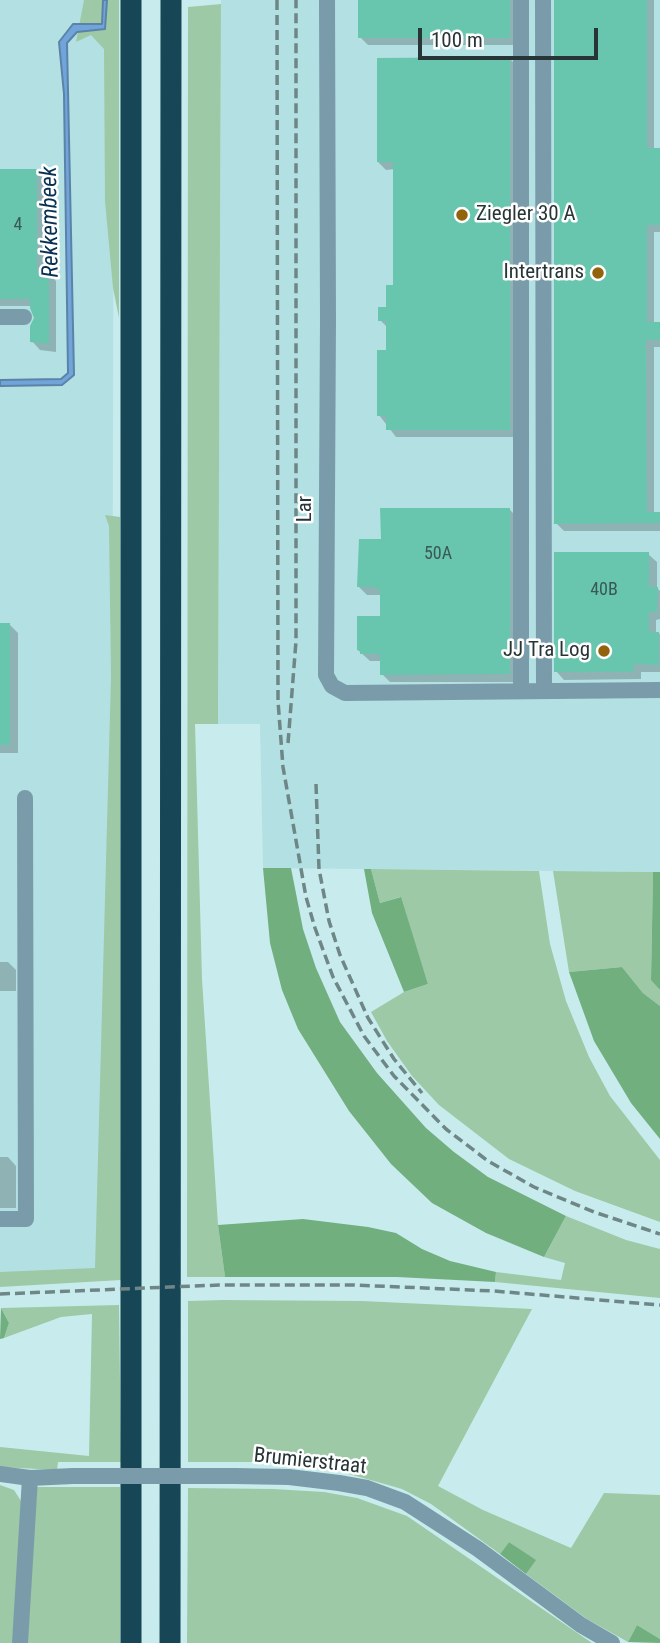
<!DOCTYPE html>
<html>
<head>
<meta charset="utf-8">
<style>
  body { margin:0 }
  #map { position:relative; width:660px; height:1643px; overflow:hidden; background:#c8eced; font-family:"Roboto Condensed",sans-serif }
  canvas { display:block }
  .scale { position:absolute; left:418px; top:28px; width:180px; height:32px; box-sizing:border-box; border:4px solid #283536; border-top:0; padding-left:9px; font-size:21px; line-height:24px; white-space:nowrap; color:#283536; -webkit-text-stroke:5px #fff; paint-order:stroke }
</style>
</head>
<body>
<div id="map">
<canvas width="660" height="1643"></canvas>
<div class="scale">100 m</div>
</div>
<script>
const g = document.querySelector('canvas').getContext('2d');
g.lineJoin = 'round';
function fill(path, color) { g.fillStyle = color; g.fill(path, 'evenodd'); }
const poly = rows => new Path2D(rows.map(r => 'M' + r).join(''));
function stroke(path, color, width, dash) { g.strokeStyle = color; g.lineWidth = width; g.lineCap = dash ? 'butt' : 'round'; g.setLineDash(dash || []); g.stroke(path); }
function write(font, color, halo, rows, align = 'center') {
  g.font = font + ' "Roboto Condensed",sans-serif'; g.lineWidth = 5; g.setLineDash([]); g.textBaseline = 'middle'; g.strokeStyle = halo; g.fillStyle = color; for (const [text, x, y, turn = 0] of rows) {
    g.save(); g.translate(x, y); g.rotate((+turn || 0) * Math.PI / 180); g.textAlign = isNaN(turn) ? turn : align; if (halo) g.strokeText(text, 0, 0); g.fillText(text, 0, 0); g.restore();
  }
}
const built = poly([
  [0,0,114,0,111,1275,0,1277],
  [221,0,660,0,660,872,263,868,260,724,218,724]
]);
const green = poly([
  [84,0,119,0,119,318,113,288,105,201,104,49,91,35,76,42],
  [221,4,218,724,195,724,202,979,218,1225,225,1277,187,1277,188,7],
  [105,515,120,517,121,1280,0,1287,0,1272,95,1268,111,677,109,526],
  [371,869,539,871,550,944,566,1001,589,1057,610,1096,660,1160,660,1222,575,1191,509,1159,439,1105,412,1076,387,1041,371,1012,404,992,428,984,400,897,380,903],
  [553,871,653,872,651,979,660,990,660,1006,643,993,622,967,569,972],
  [566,1216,626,1240,660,1249,660,1298,495,1282,496,1272,561,1280,565,1263,544,1257],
  [223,1300,362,1301,532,1309,438,1486,483,1510,571,1548,604,1493,660,1495,660,1639,637,1625,628,1642,587,1619,526,1574,535,1560,509,1542,500,1554,431,1504,402,1489,335,1470,254,1462,188,1462,188,1301],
  [119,1305,121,1462,58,1462,57,1470,0,1467,0,1447,89,1456,92,1314,61,1317,4,1338,9,1323,1,1308],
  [0,1485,14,1490,21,1501,22,1522,14,1643,0,1643],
  [37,1487,120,1487,120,1643,26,1643],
  [188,1488,273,1489,324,1492,357,1498,407,1516,592,1643,187,1643]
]);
const forest = poly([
  [263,868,291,868,303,929,316,968,340,1022,377,1073,426,1128,454,1152,488,1177,566,1216,544,1257,486,1233,432,1203,391,1164,349,1111,298,1029,282,990,270,943],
  [364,869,371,869,380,903,401,897,428,984,404,992,372,913],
  [653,872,660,872,660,990,651,980],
  [622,967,643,993,660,1006,660,1139,631,1103,594,1041,569,972],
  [303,1219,368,1227,396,1233,422,1249,450,1261,496,1272,495,1282,397,1277,225,1277,218,1225],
  [1,1308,9,1323,4,1338,0,1339],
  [509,1542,536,1560,526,1574,500,1554],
  [637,1625,660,1639,660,1643,628,1642]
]);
const water = poly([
  [103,0,107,0,105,29,77,32,67,43,74,375,62,385,0,386,0,380,61,379,68,373,64,94,59,42,73,24,102,24,103,0]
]);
const shadow = poly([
  [360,0,523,0,518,45,368,45,360,37],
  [555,0,654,0,654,150,660,150,660,232,654,232,654,324,660,324,660,347,654,347,654,514,660,514,660,531,564,531,556,523],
  [510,59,518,67,518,437,396,437,379,415,388,352,388,328,380,320,388,309,395,287,395,169,386,170,378,162],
  [0,170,36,170,44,179,44,273,48,273,56,281,56,352,40,350,32,341,36,318,32,306,0,306],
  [510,510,518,518,518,682,390,682,382,674,382,661,370,661,358,650,382,618,382,595,367,595,359,587,382,541],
  [648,554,657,562,657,588,660,591,660,619,656,620,656,632,660,634,660,672,641,672,641,679,564,680,556,671],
  [0,625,10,625,18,633,18,753,0,753],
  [0,962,8,962,16,970,16,991,0,991],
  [0,1157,8,1157,16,1166,16,1208,0,1208]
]);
const building = poly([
  [358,0,510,0,510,38,358,38],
  [554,0,647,0,647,148,660,148,660,225,647,225,647,322,660,322,660,340,646,340,647,512,660,512,660,523,554,524],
  [510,57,510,430,386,430,386,416,377,416,377,350,386,350,386,321,378,321,378,307,386,307,386,285,393,285,393,162,377,162,377,58],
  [0,169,37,169,37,271,49,271,49,344,30,342,30,326,34,318,30,308,30,299,0,299],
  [380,508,510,508,510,674,380,675,380,654,360,654,360,651,357,650,357,616,380,616,380,590,372,587,357,587,359,539,381,539],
  [554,552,649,552,649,587,658,587,657,612,649,612,649,632,659,632,659,665,633,664,634,672,554,672],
  [0,623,10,623,10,745,0,745]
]);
const minor = poly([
  [327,0,328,319,326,675,332,686,345,693,660,690],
  [521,0,521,690],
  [543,0,544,691],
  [0,317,24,317],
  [0,1219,26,1219,25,798],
  [0,1474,30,1478,73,1476],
  [235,1476,289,1477,339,1483,367,1488,405,1502,478,1549,581,1625,612,1643],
  [20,1643,30,1478]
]);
const highway = poly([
  [131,0,131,1643],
  [170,1643,171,0]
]);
const rail = poly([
  [277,0,278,701,283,767,306,897,315,928,333,977,364,1036,394,1076,446,1129,488,1161,534,1187,594,1212,660,1234],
  [288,743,296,641,296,0],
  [316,784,319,869,329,921,340,955,368,1018,394,1059,422,1093],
  [0,1294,219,1285,354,1285,494,1291,660,1305]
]);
const minorBridge = poly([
  [73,1476,235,1476]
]);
const markers = [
  [462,215,7,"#90630c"],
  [598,273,7,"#90630c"],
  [604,651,7,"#90630c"]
];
const numberNames = [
  ["4",18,225],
  ["50A",438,554],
  ["40B",604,590]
];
const poiNames = [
  ["Ziegler 30 A",476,215,"left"],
  ["Intertrans",584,273],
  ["JJ Tra Log",590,651]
];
const streetNames = [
  ["Lar",306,509,-90],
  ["Brumierstraat",310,1462,6]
];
const waterNames = [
  ["Rekkembeek",51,222,-91]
];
fill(built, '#b3e0e2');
fill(green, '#9dc9a6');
fill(forest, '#71af7f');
fill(water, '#71a5da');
stroke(water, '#5b83a9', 2);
fill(shadow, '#0003');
fill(building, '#69c6ae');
stroke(minor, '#7a9caa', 16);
stroke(highway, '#174757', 21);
stroke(rail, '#6f8687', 3.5, [10, 5]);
stroke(minorBridge, '#7a9caa', 16);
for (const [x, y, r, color] of markers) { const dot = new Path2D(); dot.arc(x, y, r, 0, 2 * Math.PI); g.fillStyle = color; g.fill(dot); stroke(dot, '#fff', 2.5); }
write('18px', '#385954', null, numberNames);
write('21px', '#283536', '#fff', poiNames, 'right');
write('21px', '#283536', '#fff', streetNames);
write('italic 23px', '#083053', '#fff', waterNames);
</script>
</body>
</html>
